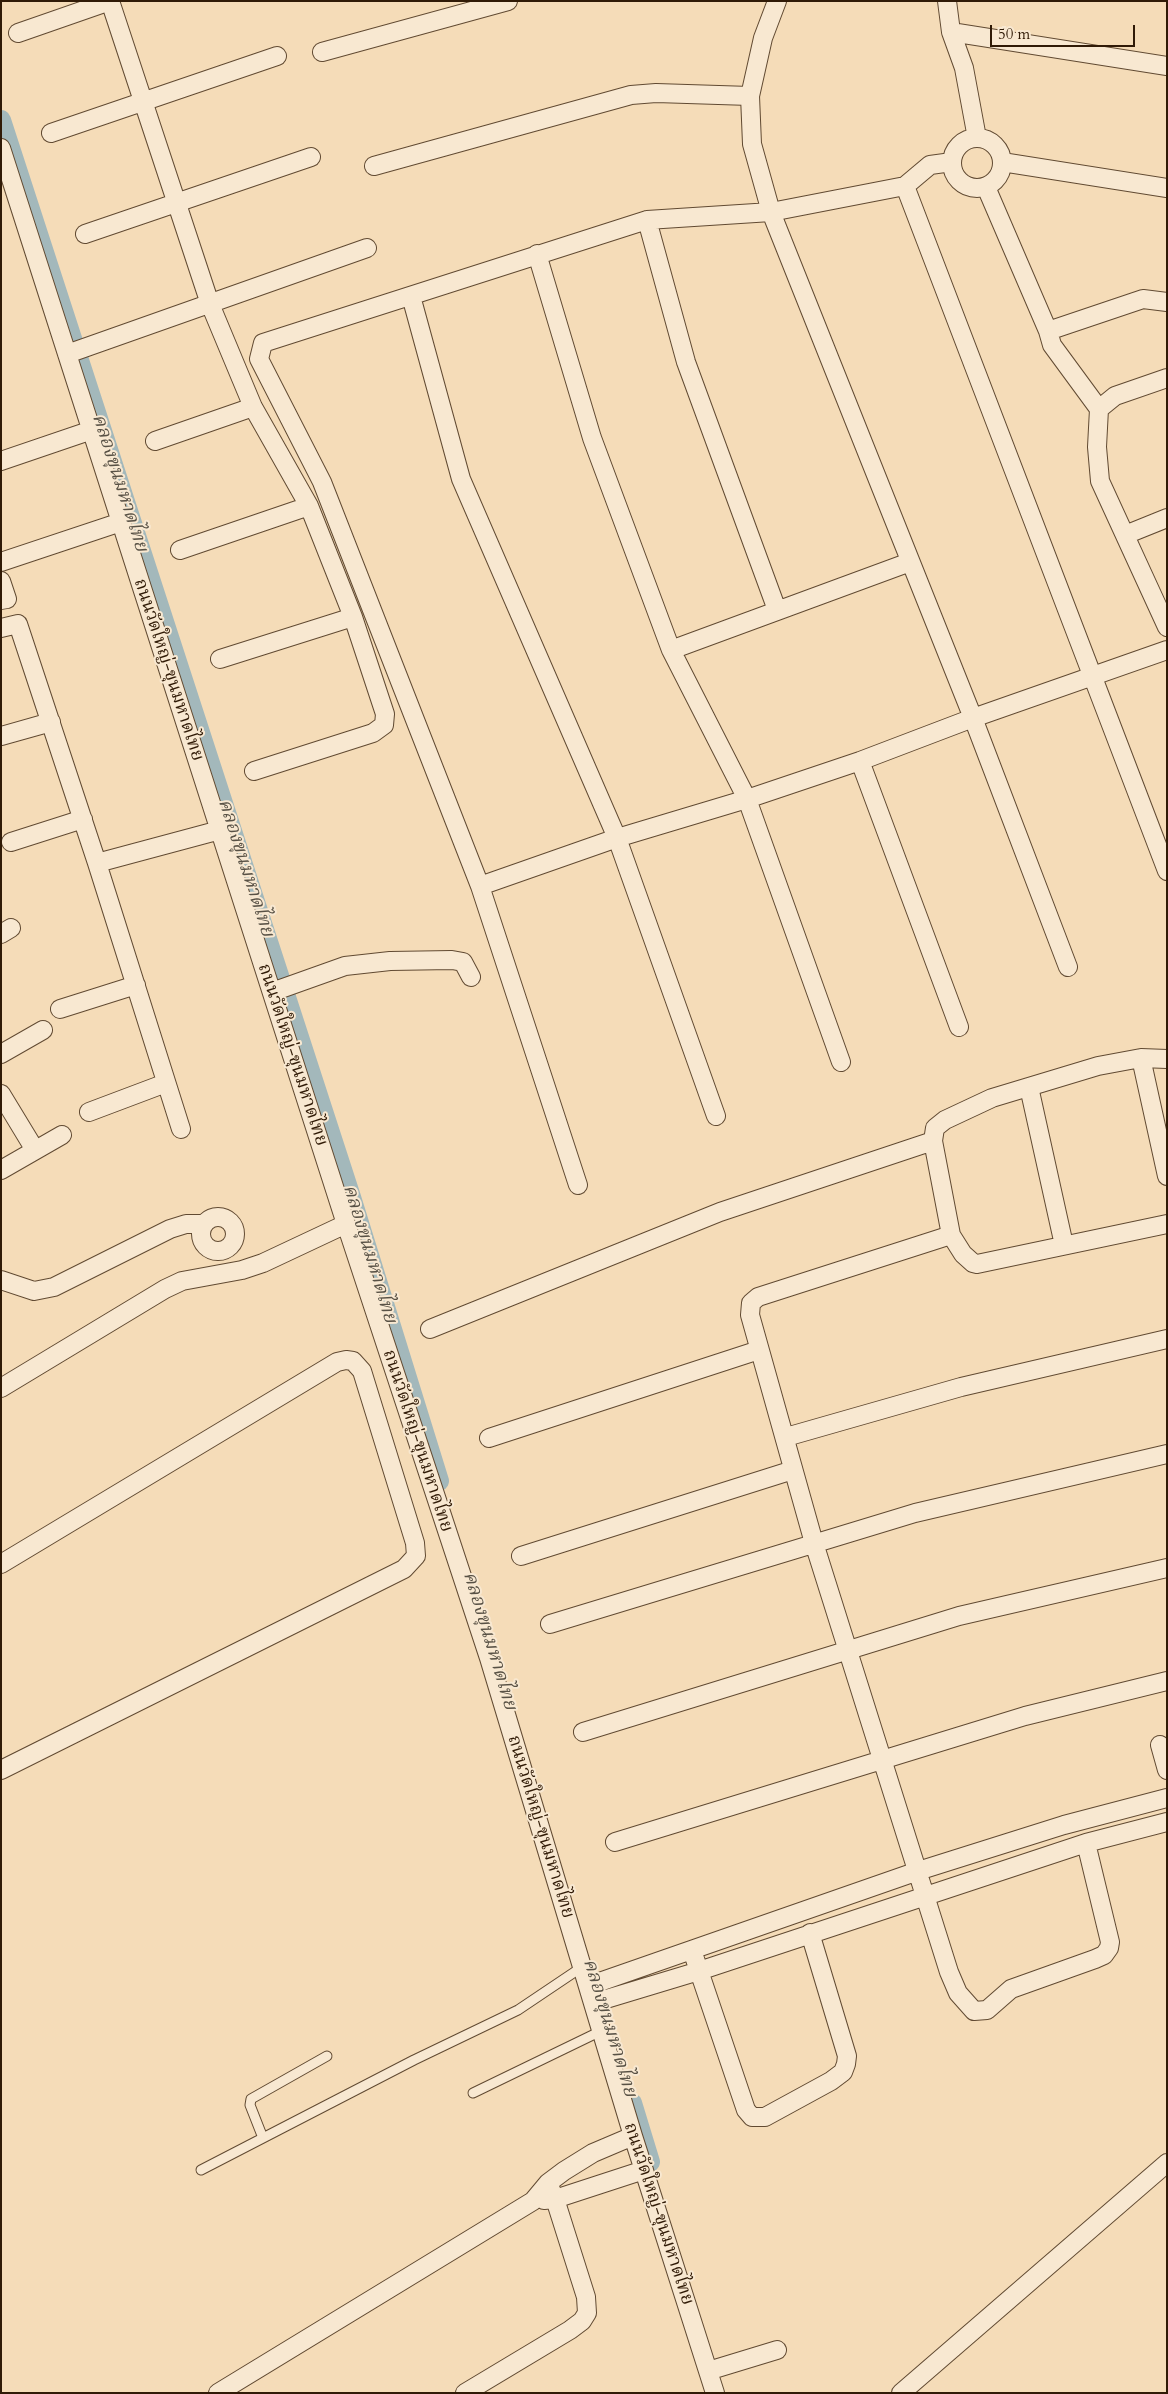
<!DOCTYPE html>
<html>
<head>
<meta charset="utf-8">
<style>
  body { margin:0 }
  #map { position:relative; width:1168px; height:2394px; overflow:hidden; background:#f5dcb8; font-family:Cardo,serif }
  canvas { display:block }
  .frame { position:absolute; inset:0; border:2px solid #301a06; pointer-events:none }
  .scale { position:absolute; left:990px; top:25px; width:145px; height:22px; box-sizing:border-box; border:2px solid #301a06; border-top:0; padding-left:6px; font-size:15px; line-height:18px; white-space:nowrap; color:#301a06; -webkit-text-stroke:4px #f8e8d1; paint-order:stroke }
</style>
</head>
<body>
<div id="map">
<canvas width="1168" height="2394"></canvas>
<div class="frame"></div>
<div class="scale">50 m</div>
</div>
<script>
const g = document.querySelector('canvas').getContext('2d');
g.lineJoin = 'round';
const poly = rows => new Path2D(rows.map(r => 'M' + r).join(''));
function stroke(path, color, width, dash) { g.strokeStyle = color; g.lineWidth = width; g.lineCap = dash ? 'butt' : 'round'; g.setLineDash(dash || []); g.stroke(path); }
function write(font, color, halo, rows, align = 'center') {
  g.font = font + ' Cardo,"Noto Serif Thai",serif'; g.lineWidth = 4; g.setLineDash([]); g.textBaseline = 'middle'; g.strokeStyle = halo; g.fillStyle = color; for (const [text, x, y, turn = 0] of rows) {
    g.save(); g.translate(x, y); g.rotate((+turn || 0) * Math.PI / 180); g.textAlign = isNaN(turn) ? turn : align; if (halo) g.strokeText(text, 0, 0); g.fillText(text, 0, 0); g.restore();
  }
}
const canal = poly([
  [1,120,351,1197,439,1481],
  [632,2103,650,2162]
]);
const service = poly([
  [473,2093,601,2031],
  [263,2138,250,2105,251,2099,327,2056],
  [201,2170,414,2060,518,2010,582,1967]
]);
const minor = poly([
  [110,1,210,304,253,407,309,506,353,617,385,714,384,725,373,733,254,771],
  [777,1,763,38,750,96,752,144,771,212,973,718,1068,967],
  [947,1,951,32,964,68,977,138],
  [951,32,1167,66],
  [18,33,110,1],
  [322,52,508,1],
  [51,133,277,56],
  '952 163a25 25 0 1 1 50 0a25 25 0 1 1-50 0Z',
  [1,148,346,1224,489,1658,633,2136,715,2393],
  [1002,162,1167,188],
  [374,166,631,95,656,93,750,96],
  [905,186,1167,871],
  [986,187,1048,331,1052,345,1099,409,1097,447,1100,481,1167,627],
  [647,220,686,362,777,610],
  [85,234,311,157],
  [537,254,592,438,671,650,747,799,841,1062],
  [411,296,461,479,617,838,716,1116],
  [1048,331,1143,299,1167,302],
  [67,354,367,248],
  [1099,409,1115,396,1167,378],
  [155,441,253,407],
  [1,461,92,430],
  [1125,535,1167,518],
  [180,550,309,506],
  [1,562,121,522],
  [1,581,7,599,1,600],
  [1,628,18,624,97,863,181,1129],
  [671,650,910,562],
  [220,659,353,617],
  [1,736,51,722],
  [860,761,959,1027],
  [11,842,83,819],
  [97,863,220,830],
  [480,886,617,838,747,799,860,761,973,718,1167,650],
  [1,934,11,928],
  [272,992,345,966,390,961,452,960,463,962,471,977],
  [60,1009,136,985],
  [1,1054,43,1030],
  [1141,1058,1167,1176],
  [1167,1059,1141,1058,1098,1066,992,1098,945,1120,935,1128,933,1141,951,1235,963,1254,973,1263,977,1264,1167,1224],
  [1029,1087,1064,1245],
  [1,1094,35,1150],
  [89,1112,166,1083],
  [1,1170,62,1135],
  [578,1185,480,886,322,482,259,359,263,343,647,220,771,212,905,186,930,165,952,162],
  '201 1234a17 17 0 1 1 34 0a17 17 0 1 1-34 0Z',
  [951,1235,758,1297,751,1303,750,1315,814,1543,949,1972,958,1993,974,2011,987,2010,1011,1989,1095,1959,1104,1955,1109,1948,1110,1942,1086,1843],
  [1,1280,34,1291,54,1287,170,1229,186,1224,204,1224],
  [430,1329,720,1212,933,1141],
  [1,1388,165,1289,182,1281,242,1270,263,1263,346,1224],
  [786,1437,961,1387,1167,1339],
  [489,1438,759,1350],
  [521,1556,793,1470],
  [1,1564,337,1362,346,1360,353,1361,362,1371,415,1543,416,1556,404,1569,1,1770],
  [550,1624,915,1513,1167,1454],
  [583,1732,959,1616,1167,1568],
  [1160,1745,1167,1770],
  [615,1842,1025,1716,1167,1681],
  [695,1959,746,2110,752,2117,765,2117,831,2081,843,2072,846,2064,847,2056,810,1933],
  [588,1986,918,1871,1064,1825,1167,1798],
  [593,2003,699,1971,1086,1843,1167,1822],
  [544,2200,555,2199,644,2170],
  [708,2371,777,2350],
  [218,2393,533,2201,548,2183,564,2171,593,2153,633,2136],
  [465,2393,570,2330,582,2321,587,2313,586,2297,555,2199,548,2183],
  [901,2393,1167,2163]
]);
const streetNames = [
  ["ถนนวัดใหญ่-ขุนมหาดไทย",168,670,72],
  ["ถนนวัดใหญ่-ขุนมหาดไทย",292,1055,72],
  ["ถนนวัดใหญ่-ขุนมหาดไทย",417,1441,72],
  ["ถนนวัดใหญ่-ขุนมหาดไทย",540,1827,73],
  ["ถนนวัดใหญ่-ขุนมหาดไทย",658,2214,72]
];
const waterNames = [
  ["คลองขุนมหาดไทย",119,483,72],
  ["คลองขุนมหาดไทย",245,868,72],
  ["คลองขุนมหาดไทย",369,1254,73],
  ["คลองขุนมหาดไทย",489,1641,73],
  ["คลองขุนมหาดไทย",609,2028,73]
];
stroke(canal, '#a3b8bb', 20);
stroke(service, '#614a32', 11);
stroke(minor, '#614a32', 20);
stroke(service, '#f8e8d1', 9);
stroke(minor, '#f8e8d1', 18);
write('18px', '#301a06', '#f8e8d1', streetNames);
write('italic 19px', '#585145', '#f8e8d1', waterNames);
</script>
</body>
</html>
